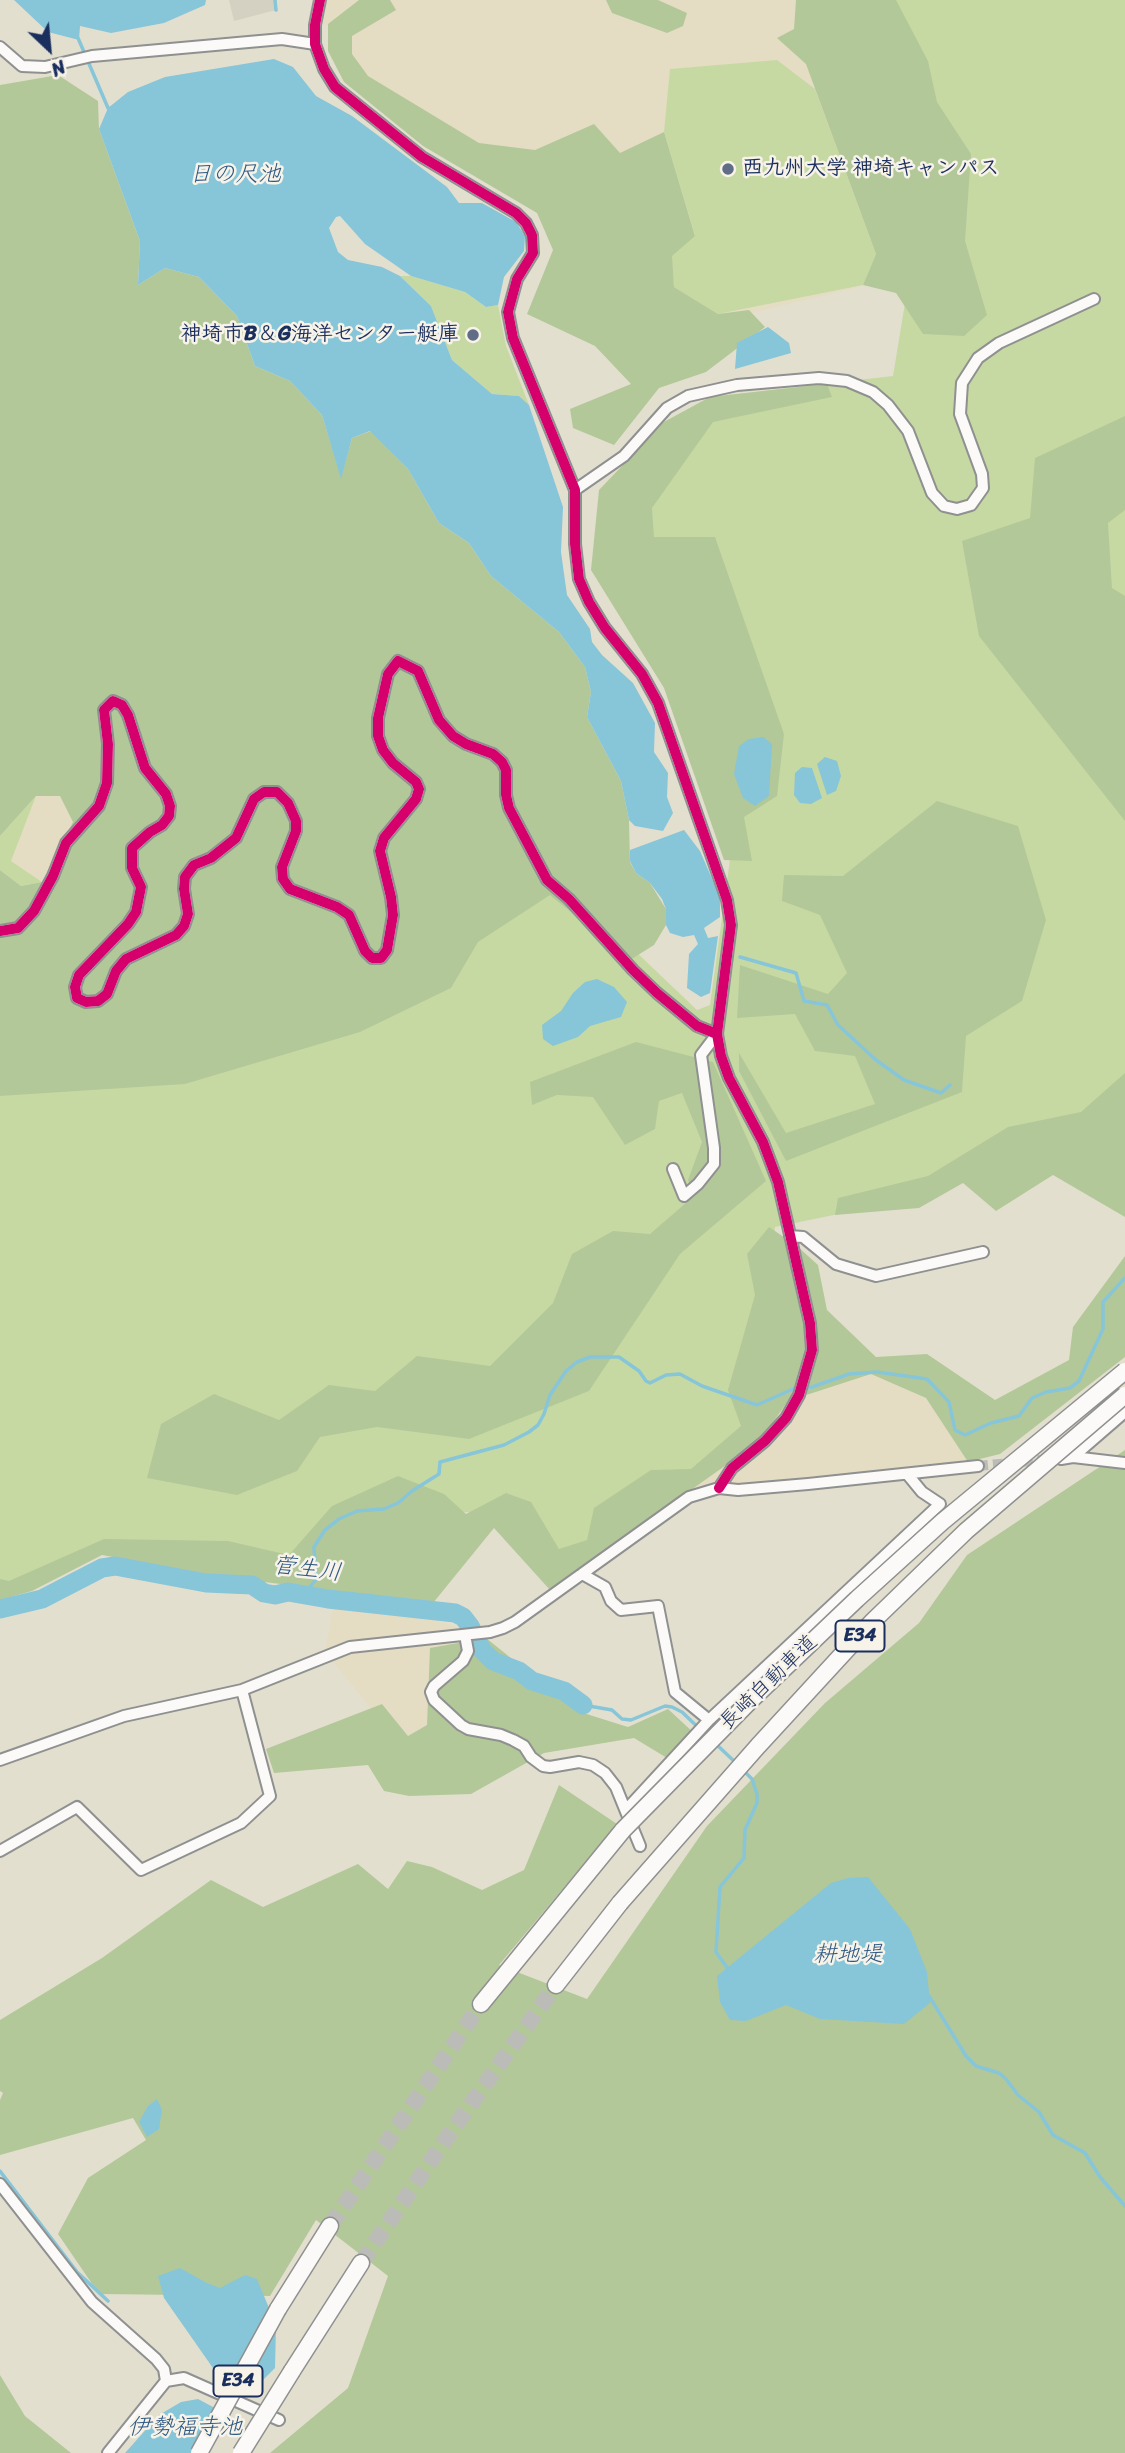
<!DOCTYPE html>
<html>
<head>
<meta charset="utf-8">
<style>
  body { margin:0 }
  #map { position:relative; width:1125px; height:2453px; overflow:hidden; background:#e3dfcf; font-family:Sriracha,sans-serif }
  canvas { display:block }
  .north { position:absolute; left:14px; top:14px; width:70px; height:70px; -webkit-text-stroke:5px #f7f3e8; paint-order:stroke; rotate:154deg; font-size:19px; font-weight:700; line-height:28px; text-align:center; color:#1b2f5e }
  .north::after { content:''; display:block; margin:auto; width:24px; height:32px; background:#1b2f5e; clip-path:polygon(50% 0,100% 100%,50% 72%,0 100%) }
</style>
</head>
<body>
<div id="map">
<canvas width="1125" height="2453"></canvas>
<div class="north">N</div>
</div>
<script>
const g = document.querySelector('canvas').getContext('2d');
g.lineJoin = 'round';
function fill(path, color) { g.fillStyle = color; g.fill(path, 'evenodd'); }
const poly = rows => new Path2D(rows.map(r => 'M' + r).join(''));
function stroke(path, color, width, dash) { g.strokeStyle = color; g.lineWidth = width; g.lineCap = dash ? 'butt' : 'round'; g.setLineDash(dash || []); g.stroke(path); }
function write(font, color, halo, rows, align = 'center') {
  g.font = font + ' Sriracha,"Klee One",sans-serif'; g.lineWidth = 5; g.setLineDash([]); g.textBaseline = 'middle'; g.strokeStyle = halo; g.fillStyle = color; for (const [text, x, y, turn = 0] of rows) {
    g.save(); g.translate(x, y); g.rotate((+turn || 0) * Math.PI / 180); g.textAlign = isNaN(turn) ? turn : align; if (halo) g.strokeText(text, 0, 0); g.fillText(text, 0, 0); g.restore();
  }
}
const built = poly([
  [313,0,834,0,945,266,707,324,479,162,360,84,334,30,310,16],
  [36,796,60,796,73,822,42,882,11,861],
  [872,1374,926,1398,968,1462,908,1471,689,1490,760,1441,788,1401],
  [333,1604,424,1616,456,1627,457,1643,430,1649,427,1725,409,1736,382,1704,371,1709,325,1652]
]);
const industrial = poly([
  [229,0,275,0,276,10,234,21]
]);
const green = poly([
  [834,0,1125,0,1125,1171,1004,1151,932,1195,775,1227,759,1426,560,1571,491,1512,336,1513,287,1564,109,1543,0,1588,0,1088,546,887,569,888,697,1010,710,1005,732,845,620,568,664,422,710,397,893,376,905,303],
  [777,60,815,89,876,254,863,285,718,314,674,287,671,256,695,235,664,132,670,69],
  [400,276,411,276,465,292,486,307,498,305,506,346,529,405,519,396,492,394,452,360,431,306],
  [36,796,11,861,42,882,21,886,0,870,0,836]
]);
const forest = poly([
  [359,0,390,0,396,10,352,36,352,54,368,76,479,143,535,150,594,124,620,153,664,132,695,236,672,256,674,287,718,314,749,310,765,327,706,372,659,388,614,445,573,428,570,409,631,384,595,346,527,314,553,250,537,213,423,146,344,82,328,51,328,24],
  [606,0,658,0,687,13,683,26,667,33,612,13],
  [796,0,896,0,928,61,937,102,971,154,965,241,987,315,964,336,923,334,896,293,863,285,876,254,806,64,777,38,794,29],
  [58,75,98,101,99,129,140,241,138,285,165,268,199,277,237,316,255,366,290,381,322,415,341,477,352,438,371,431,408,469,439,523,469,543,491,576,559,632,585,667,591,692,587,717,621,781,629,820,630,862,636,873,650,883,666,909,666,925,654,945,630,960,550,895,478,942,451,988,360,1032,185,1084,0,1096,0,870,21,886,42,882,73,822,60,796,36,796,0,836,0,85],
  [827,384,832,397,713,422,652,508,654,537,715,537,784,734,777,796,744,817,752,861,724,860,664,688,591,570,599,490,664,422,710,397],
  [1125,416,1125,510,1108,523,1112,588,1125,596,1125,821,979,636,962,541,1030,518,1035,458],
  [937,801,1018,826,1046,920,1022,1001,966,1036,962,1092,786,1161,739,1071,739,1053,786,1133,875,1104,855,1056,815,1051,795,1014,737,1018,740,965,828,994,847,973,820,915,782,901,784,875,843,876],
  [636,1042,713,1062,766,1181,680,1254,589,1391,469,1439,377,1427,320,1437,297,1471,237,1495,147,1478,161,1424,214,1394,279,1420,329,1385,375,1391,417,1356,490,1366,553,1303,572,1254,613,1231,650,1234,694,1196,688,1180,702,1142,682,1093,659,1101,655,1129,625,1145,593,1097,557,1095,532,1105,530,1082],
  [1125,1073,1125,1217,1053,1175,996,1211,963,1183,919,1208,835,1215,838,1198,928,1176,1008,1127,1081,1112],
  [769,1227,797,1246,818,1265,827,1310,876,1357,927,1354,995,1400,1069,1360,1073,1327,1125,1256,1125,1357,1000,1454,968,1462,926,1398,871,1374,788,1401,760,1441,550,1590,494,1528,433,1603,216,1576,102,1555,32,1591,0,1600,0,1579,9,1581,104,1539,228,1541,289,1555,332,1506,398,1476,444,1494,466,1514,506,1493,531,1502,559,1549,587,1540,594,1508,651,1470,691,1469,741,1426,728,1390,755,1295,747,1254],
  [1125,1450,1125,2453,270,2453,348,2388,388,2276,316,2220,270,2296,99,2294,58,2234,88,2178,146,2140,133,2118,0,2155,0,2100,3,2093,0,2091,0,2020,102,1958,211,1880,263,1907,358,1864,388,1889,407,1861,432,1867,482,1890,524,1870,559,1785,617,1824,499,1965,587,1999,707,1826,825,1703,919,1623,967,1555],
  [486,1638,577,1711,628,1727,668,1709,694,1733,667,1758,634,1738,544,1753,471,1794,409,1796,384,1791,368,1765,274,1773,266,1749,382,1704,408,1736,427,1725,430,1648],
  [0,2375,25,2416,71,2453,0,2453]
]);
const water = poly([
  [14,0,206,0,205,5,164,23,111,33,80,26,79,40,48,32],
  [274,59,293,67,316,96,352,116,447,187,459,203,482,203,516,222,525,236,524,251,504,277,498,305,486,307,465,292,411,276,365,244,340,216,336,217,329,228,338,252,348,260,382,267,400,276,431,306,452,360,492,394,519,396,529,405,563,507,561,552,567,595,590,629,592,642,602,655,633,683,655,723,654,752,668,773,667,797,673,813,663,831,635,826,629,820,621,781,587,717,591,692,585,667,559,632,491,576,469,543,439,523,408,469,370,431,352,438,341,479,322,415,290,381,255,366,237,316,199,277,165,268,138,285,140,241,99,129,108,108,128,92,165,77],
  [768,327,789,343,791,353,735,369,737,343],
  [763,737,772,744,769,796,755,806,743,798,734,774,739,746,749,739],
  [825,757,837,761,841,776,836,791,827,795,817,764],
  [802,767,812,768,822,798,811,804,800,803,794,795,795,773],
  [684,830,700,851,720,897,720,917,704,928,708,938,718,936,710,993,701,997,687,988,689,954,698,944,694,935,683,937,670,933,666,925,666,909,662,899,650,883,636,873,630,861,630,850],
  [597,979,614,987,627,1002,621,1017,590,1026,578,1037,553,1046,543,1039,542,1025,561,1011,573,993,585,982],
  [868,1877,910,1929,927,1972,930,2003,904,2024,820,2019,786,2005,746,2021,730,2020,720,2002,717,1976,831,1883,848,1878],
  [157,2099,162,2110,159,2129,147,2137,139,2122,148,2106],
  [180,2268,207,2283,220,2288,245,2275,257,2279,276,2325,275,2368,259,2384,215,2371,164,2298,158,2276],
  [198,2399,215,2408,206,2453,125,2453,159,2415,181,2402]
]);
const stream = poly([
  [275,0,276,10],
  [78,38,108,108,111,109],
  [740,957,796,973,804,1001,827,1005,838,1025,876,1060,904,1080,941,1093,950,1085],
  [305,1594,316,1579,314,1547,325,1530,339,1519,357,1511,384,1509,398,1503,412,1491,439,1474,440,1462,504,1445,529,1432,538,1425,544,1414,550,1395,566,1371,577,1362,590,1357,619,1357,639,1371,646,1381,650,1383,666,1375,680,1374,702,1386,757,1405,793,1389,812,1387,849,1374,877,1372,927,1379,949,1402,955,1430,965,1435,991,1423,1019,1416,1032,1398,1046,1392,1070,1388,1079,1381,1103,1329,1103,1302,1125,1278],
  [583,1705,612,1710,622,1719,631,1720,665,1706,672,1707,682,1712,708,1737],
  [716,1744,736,1763],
  [731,1969,728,1969,716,1952,720,1887,744,1858,745,1830,757,1803,757,1794,752,1779,744,1771],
  [929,1996,966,2056,976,2066,999,2073,1006,2079,1018,2095,1039,2112,1053,2135,1085,2153,1100,2177,1125,2206],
  [0,2171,77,2272,108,2301]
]);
const river = poly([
  [0,1609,42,1599,102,1568,115,1566,206,1583,252,1585,264,1593,275,1595,288,1592,328,1599,455,1613,463,1617,470,1626,482,1650,493,1661,519,1671,532,1681,564,1691,583,1705]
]);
const minorTunnel = poly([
  [978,1466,1051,1459]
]);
const highwayTunnel = poly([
  [330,2226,481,2004],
  [361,2263,448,2136,556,1985]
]);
const minor = poly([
  [320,0,315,25,315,44,324,69,335,87,422,157,516,213,526,223,532,235,533,253,517,279,508,312,513,338,575,490,575,544,579,579,589,602,605,628,642,674,658,703,727,900,731,925,717,1034,721,1056,729,1078,763,1142,778,1182,810,1323,812,1350,799,1395,786,1418,765,1441,732,1468,719,1488],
  [0,47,22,66,45,67,92,56,282,39,315,44],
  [575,490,624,456,667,408,688,396,737,385,819,378,847,381,873,392,888,405,908,431,932,493,944,506,957,509,971,505,983,488,982,474,960,414,962,383,978,358,999,343,1094,299],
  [0,931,18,928,34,911,53,876,66,843,99,806,107,783,108,744,104,710,113,701,122,705,128,715,145,768,166,794,170,806,169,816,162,825,150,832,132,848,132,868,141,887,136,912,128,924,79,975,75,987,77,998,86,1002,98,1001,107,994,116,971,126,959,176,935,184,926,188,914,184,889,185,877,194,865,211,858,236,838,254,799,264,792,277,792,288,803,296,821,296,831,282,867,283,879,290,889,337,907,349,915,365,951,372,958,381,958,387,950,393,915,391,897,380,851,384,838,416,799,419,789,416,782,393,763,383,750,378,736,378,718,388,674,398,661,418,671,439,720,453,736,466,744,493,754,502,762,506,770,506,795,509,808,547,880,569,899,633,970,657,993,697,1026,717,1034],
  [673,1169,684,1196,698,1184,714,1164,714,1148,701,1055,717,1034],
  [790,1236,803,1237,836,1264,876,1276,983,1252],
  [1073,1457,1125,1412],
  [1061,1459,1073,1457,1125,1463],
  [582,1574,605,1587,611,1601,621,1610,658,1606,675,1692,709,1720,940,1504,922,1492,908,1475],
  [465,1635,468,1651,463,1661,434,1686,431,1692,434,1700,461,1725,468,1729,501,1735,513,1740,524,1746,531,1757,543,1766,550,1767,579,1762,593,1765,605,1773,616,1787,640,1846],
  [0,1760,124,1716,242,1690,350,1647,490,1632,503,1628,515,1622,689,1497,719,1488,738,1490,808,1484,978,1466],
  [626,1810,709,1720],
  [0,1851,77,1807,141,1870,241,1823,270,1796,242,1690],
  [0,2184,92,2302,156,2359,164,2369,166,2381],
  [108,2453,166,2381,184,2378,279,2420]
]);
const highway = poly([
  [556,1985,620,1903],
  [481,2004,623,1830],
  [278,2309,330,2226],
  [292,2371,361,2263]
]);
const highwayBridge = poly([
  [623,1830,752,1699,857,1599,942,1522,1125,1371],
  [620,1903,758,1746,873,1621,966,1531,1125,1395],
  [199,2453,278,2309],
  [241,2453,292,2371]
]);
const cycleway = poly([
  [320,0,315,25,315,44,324,69,335,87,422,157,516,213,526,223,532,235,533,253,517,279,508,312,513,338,575,490,575,544,579,579,589,602,605,628,642,674,658,703,727,900,731,925,717,1034,721,1056,729,1078,763,1142,778,1182,810,1323,812,1350,799,1395,786,1418,765,1441,732,1468,719,1488],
  [0,931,18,928,34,911,53,876,66,843,99,806,107,783,108,744,104,710,113,701,122,705,128,715,145,768,166,794,170,806,169,816,162,825,150,832,132,848,132,868,141,887,136,912,128,924,79,975,75,987,77,998,86,1002,98,1001,107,994,116,971,126,959,176,935,184,926,188,914,184,889,185,877,194,865,211,858,236,838,254,799,264,792,277,792,288,803,296,821,296,831,282,867,283,879,290,889,337,907,349,915,365,951,372,958,381,958,387,950,393,915,391,897,380,851,384,838,416,799,419,789,416,782,393,763,383,750,378,736,378,718,388,674,398,661,418,671,439,720,453,736,466,744,493,754,502,762,506,770,506,795,509,808,547,880,569,899,633,970,657,993,697,1026,717,1034]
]);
const markers = [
  [728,169,7,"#616d86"],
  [473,335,7,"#616d86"]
];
const shields = [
  [860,1636,49],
  [238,2381,49]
];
const shieldNames = [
  ["E34",860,1636],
  ["E34",238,2381]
];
const poiNames = [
  ["西九州大学 神埼キャンパス",742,169],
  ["神埼市B＆G海洋センター艇庫",459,335,"right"]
];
const streetNames = [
  ["長崎自動車道",769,1683,-44]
];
const waterNames = [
  ["日の尺池",235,175],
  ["菅生川",307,1570,7],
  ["耕地堤",848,1955],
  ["伊勢福寺池",185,2428]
];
fill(built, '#e4ddc3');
fill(industrial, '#d4d1c2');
fill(green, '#c7d9a2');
fill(forest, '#b3c899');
fill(water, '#87c5d9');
stroke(stream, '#87c5d9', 3.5);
stroke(river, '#87c5d9', 19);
stroke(minorTunnel, '#bbbcb8', 10, [10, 5]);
stroke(highwayTunnel, '#bbbcb8', 16, [16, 8]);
stroke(minor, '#8f9090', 14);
stroke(highway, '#8f9090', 19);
stroke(minor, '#fbfaf8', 10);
stroke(highway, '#fbfaf8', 16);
stroke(highwayBridge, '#8f9090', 19, []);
stroke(highwayBridge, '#fbfaf8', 16);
stroke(cycleway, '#d6006c', 10);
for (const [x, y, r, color] of markers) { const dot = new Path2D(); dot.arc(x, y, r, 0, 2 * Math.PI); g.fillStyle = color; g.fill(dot); stroke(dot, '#f7f3e8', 2.5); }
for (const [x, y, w] of shields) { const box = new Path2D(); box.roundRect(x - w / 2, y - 15.5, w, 31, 5); g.fillStyle = '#f7f3e8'; g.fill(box); stroke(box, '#1b2f5e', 2); }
write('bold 19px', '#1b2f5e', null, shieldNames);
write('bold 21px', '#1b2f5e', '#f7f3e8', poiNames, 'left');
write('21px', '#1b2f5e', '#f7f3e8', streetNames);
write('italic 23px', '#2f5984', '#f7f3e8', waterNames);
</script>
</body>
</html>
